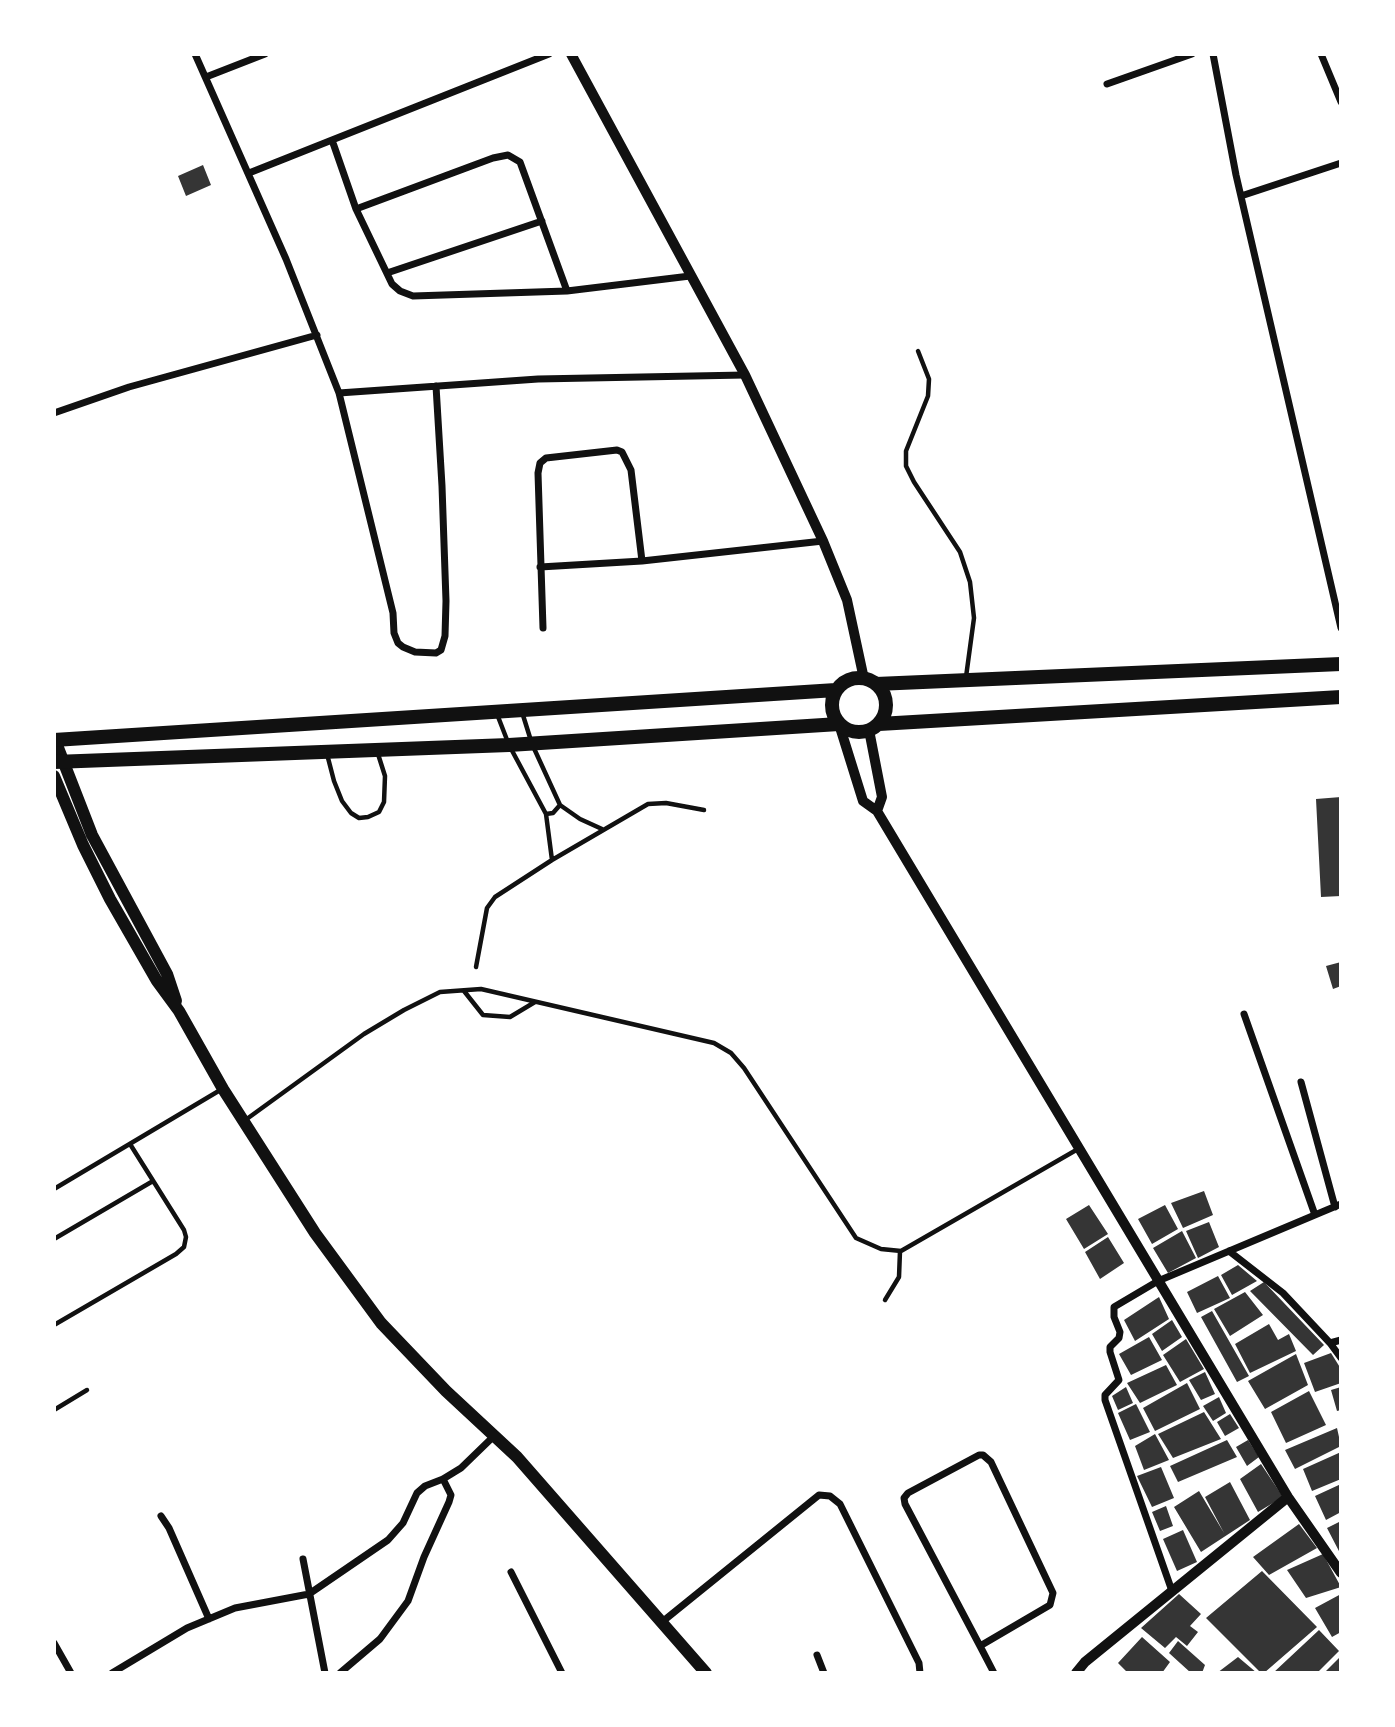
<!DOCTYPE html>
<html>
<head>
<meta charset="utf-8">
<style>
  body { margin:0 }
  #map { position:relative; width:1395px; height:1727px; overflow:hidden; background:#fff; font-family:Helvetica,sans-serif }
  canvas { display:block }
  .frame { position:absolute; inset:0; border:56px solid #fff; pointer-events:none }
</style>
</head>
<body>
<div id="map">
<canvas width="1395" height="1727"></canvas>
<div class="frame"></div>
</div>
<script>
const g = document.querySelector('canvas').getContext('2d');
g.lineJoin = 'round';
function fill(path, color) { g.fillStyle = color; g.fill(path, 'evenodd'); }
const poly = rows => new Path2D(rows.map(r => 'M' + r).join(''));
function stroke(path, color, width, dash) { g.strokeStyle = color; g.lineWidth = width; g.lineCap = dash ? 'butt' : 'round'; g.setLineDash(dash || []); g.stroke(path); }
const building = poly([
  [203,165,211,185,186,196,178,176],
  [1341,797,1341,896,1321,897,1316,799],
  [1341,962,1341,986,1333,989,1326,966],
  [1204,1191,1213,1215,1183,1228,1171,1203],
  [1089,1205,1108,1234,1084,1249,1066,1219],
  [1165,1205,1178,1229,1152,1244,1138,1219],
  [1209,1222,1219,1247,1198,1258,1186,1231],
  [1182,1231,1196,1258,1168,1273,1153,1248],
  [1108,1237,1124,1263,1100,1279,1085,1252],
  [1238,1265,1257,1281,1232,1295,1221,1275],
  [1218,1276,1230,1298,1197,1313,1187,1292],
  [1264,1282,1324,1345,1313,1355,1250,1291],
  [1245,1292,1263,1315,1230,1336,1214,1309],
  [1159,1297,1169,1319,1135,1341,1124,1320],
  [1212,1311,1249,1376,1237,1382,1201,1317],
  [1172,1320,1182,1337,1162,1351,1152,1334],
  [1269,1324,1278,1340,1289,1334,1296,1351,1250,1373,1235,1344],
  [1149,1337,1162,1360,1131,1375,1119,1354],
  [1186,1339,1204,1369,1180,1382,1163,1355],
  [1331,1353,1341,1369,1341,1383,1315,1392,1304,1363],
  [1296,1354,1308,1385,1265,1409,1248,1381],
  [1166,1365,1177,1385,1140,1403,1127,1383],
  [1205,1372,1215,1394,1201,1400,1189,1380],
  [1187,1383,1200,1409,1155,1431,1143,1408],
  [1126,1387,1133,1403,1118,1410,1112,1396],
  [1341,1387,1341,1410,1337,1411,1331,1390],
  [1309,1391,1326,1425,1286,1443,1271,1412],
  [1219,1397,1226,1413,1213,1421,1203,1406],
  [1136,1404,1150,1432,1130,1440,1118,1413],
  [1204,1412,1221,1439,1173,1458,1158,1434],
  [1230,1414,1239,1428,1225,1436,1217,1422],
  [1337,1428,1341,1446,1295,1469,1285,1450],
  [1155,1434,1169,1460,1144,1470,1135,1446],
  [1227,1440,1237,1457,1178,1482,1170,1466],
  [1248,1440,1259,1457,1247,1466,1236,1447],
  [1341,1452,1341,1479,1312,1491,1303,1469],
  [1261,1464,1283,1497,1258,1512,1240,1479],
  [1161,1467,1174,1498,1152,1507,1137,1476],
  [1230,1482,1250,1520,1201,1552,1174,1507,1199,1491,1224,1533,1205,1497],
  [1341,1484,1341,1512,1326,1520,1315,1496],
  [1166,1506,1173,1526,1160,1531,1152,1512],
  [1341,1521,1341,1555,1327,1528],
  [1299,1524,1317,1548,1269,1575,1253,1557],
  [1183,1530,1197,1562,1177,1571,1163,1539],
  [1323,1554,1341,1587,1306,1598,1287,1570],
  [1262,1571,1317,1627,1264,1673,1261,1673,1206,1618],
  [1179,1594,1201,1614,1190,1626,1198,1632,1187,1646,1176,1637,1165,1648,1141,1628],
  [1341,1594,1341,1632,1332,1637,1315,1608],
  [1319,1630,1339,1651,1317,1673,1273,1673],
  [1142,1637,1170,1662,1162,1673,1128,1673,1118,1663],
  [1178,1641,1205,1665,1202,1673,1191,1673,1169,1653],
  [1341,1656,1341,1673,1324,1673],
  [1238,1657,1257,1673,1217,1673]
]);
const service = poly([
  [918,351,929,379,928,396,906,451,906,466,914,482,960,552,970,582,974,618,966,677],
  [522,712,532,744,560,805,580,819,602,829],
  [497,714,509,745,546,814,552,860],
  [327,754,334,781,342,801,351,813,359,818,368,817,379,812,384,802,385,776,378,754],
  [546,814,553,813,560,805],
  [476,967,487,908,495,897,552,860,648,804,666,803,704,810],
  [464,991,483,1015,510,1017,535,1002],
  [244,1121,364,1034,404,1010,440,992,481,989,714,1043,731,1053,744,1068,856,1238,881,1249,901,1251,1078,1149],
  [54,1189,222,1089],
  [54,1239,153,1181],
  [885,1300,899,1277,900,1251],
  [54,1325,176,1254,184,1247,186,1237,184,1230,130,1144],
  [54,1410,87,1390]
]);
const minor = poly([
  [195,54,286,259,339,393,538,379,745,375],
  [549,54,332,140,356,209,392,284,400,291,413,296,567,291,690,276],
  [1213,54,1236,175,1341,628],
  [1321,54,1341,102],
  [206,77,265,54],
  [1107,84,1192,54],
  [249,173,332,140],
  [1241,196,1341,163],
  [356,209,493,158,508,155,520,162,567,291],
  [387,273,542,221],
  [339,393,393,613,394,633,398,643,403,647,415,652,436,653,441,650,445,636,446,601,442,486,436,386],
  [54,413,129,387,317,335],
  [540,567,642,561,823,541],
  [543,628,538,473,540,463,546,458,617,450,622,452,631,470,642,561],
  [1244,1014,1315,1215],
  [1301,1082,1335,1207],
  [1229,1251,1283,1293,1330,1343,1341,1340],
  [1330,1343,1341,1358],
  [161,1516,169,1528,209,1619],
  [303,1559,325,1673],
  [511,1572,562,1673],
  [1172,1591,1105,1400,1105,1395,1119,1380,1110,1352,1110,1347,1119,1338,1120,1332,1114,1317,1114,1307,1158,1281,1341,1204],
  [662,1622,819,1495,830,1496,840,1504,919,1663,920,1673],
  [54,1643,71,1673],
  [980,1646,1050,1605,1053,1593,991,1462,983,1455,979,1455,908,1493,904,1498,905,1504,980,1646,994,1673],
  [817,1655,824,1673],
  [112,1673,187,1628,235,1608,309,1594,388,1540,403,1523,417,1493,425,1486,443,1479,461,1468,494,1436],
  [340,1673,380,1639,408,1601,424,1557,449,1502,451,1495,443,1479]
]);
const tertiary = poly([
  [571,54,745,375,823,541,847,600,864,679],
  [839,724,863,801,877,811,882,797,869,730],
  [877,811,1288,1497,1341,1573],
  [1076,1673,1085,1662,1288,1497]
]);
const secondary = poly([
  [55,740,92,835,167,974,176,1001],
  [54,776,83,845,110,899,157,981,179,1011,223,1089,315,1233,381,1323,446,1391,517,1457,706,1673]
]);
const primary = poly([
  '832 705a27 27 0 1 1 54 0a27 27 0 1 1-54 0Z',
  [876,684,1341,664],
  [879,724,1341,697],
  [54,740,836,690],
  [54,762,509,745,839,724]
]);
fill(building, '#353535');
stroke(service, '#111', 4.5);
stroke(minor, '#111', 7);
stroke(tertiary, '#111', 10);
stroke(secondary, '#111', 12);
stroke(primary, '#111', 14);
</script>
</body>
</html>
